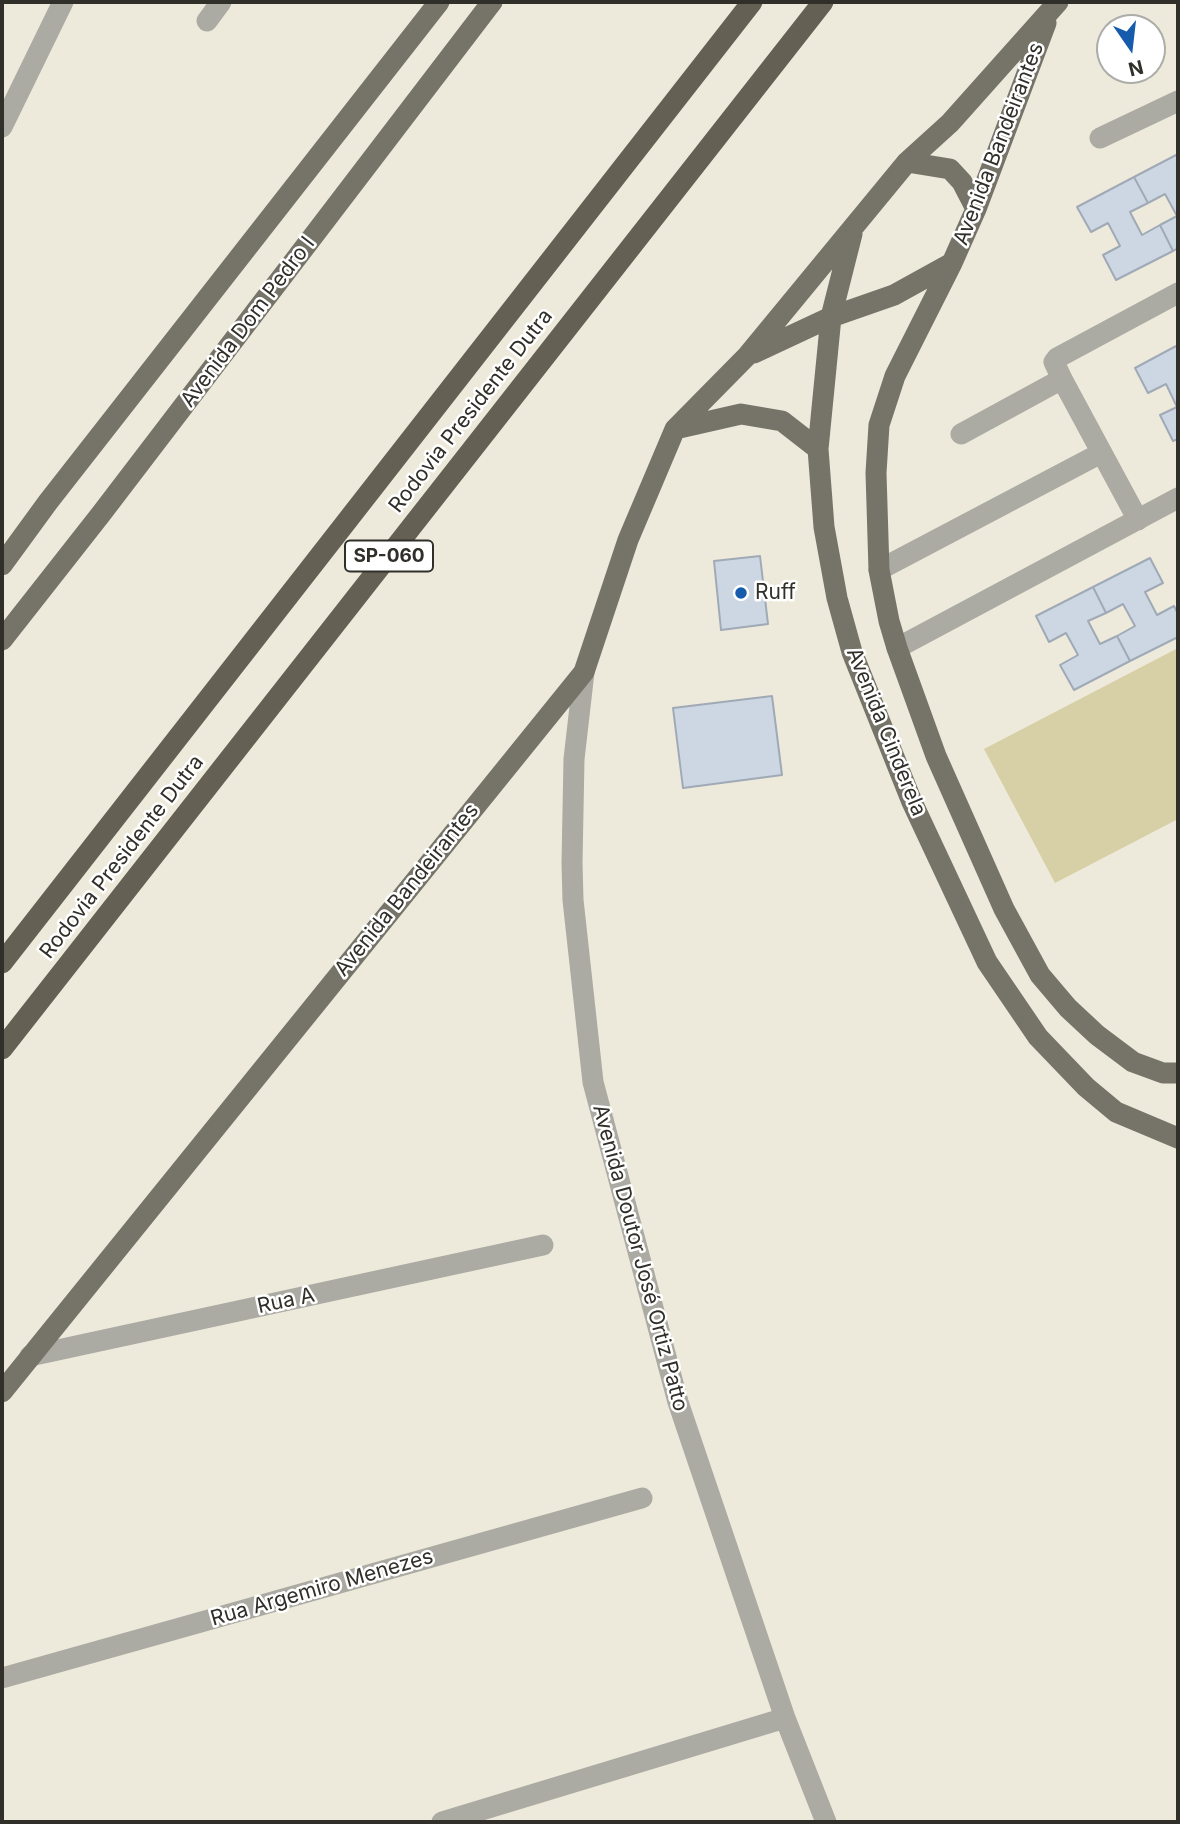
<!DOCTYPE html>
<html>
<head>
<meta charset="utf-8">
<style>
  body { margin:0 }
  #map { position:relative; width:1180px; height:1824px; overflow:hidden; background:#edeadb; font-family:Inter,sans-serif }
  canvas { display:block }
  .frame { position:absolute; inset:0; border:4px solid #302f29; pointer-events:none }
  .north { position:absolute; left:1096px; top:14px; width:70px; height:70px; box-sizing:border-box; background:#fff; border:2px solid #acaca9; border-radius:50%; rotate:166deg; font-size:19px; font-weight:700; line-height:28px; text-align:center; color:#302f29 }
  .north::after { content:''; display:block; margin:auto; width:24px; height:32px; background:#175cac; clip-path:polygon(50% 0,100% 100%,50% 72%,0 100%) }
</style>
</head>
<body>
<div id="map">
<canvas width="1180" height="1824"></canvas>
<div class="frame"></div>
<div class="north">N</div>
</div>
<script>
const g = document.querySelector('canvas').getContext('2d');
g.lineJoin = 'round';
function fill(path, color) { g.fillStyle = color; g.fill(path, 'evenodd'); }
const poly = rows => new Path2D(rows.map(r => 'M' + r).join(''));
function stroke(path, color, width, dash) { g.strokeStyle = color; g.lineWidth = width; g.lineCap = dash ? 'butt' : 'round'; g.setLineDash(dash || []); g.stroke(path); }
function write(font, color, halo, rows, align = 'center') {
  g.font = font + ' Inter,sans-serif'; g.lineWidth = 5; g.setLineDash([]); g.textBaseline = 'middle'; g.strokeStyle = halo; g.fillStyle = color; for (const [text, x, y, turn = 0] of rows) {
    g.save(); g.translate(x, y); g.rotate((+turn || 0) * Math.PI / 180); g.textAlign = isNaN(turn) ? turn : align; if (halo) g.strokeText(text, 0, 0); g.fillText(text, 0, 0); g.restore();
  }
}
const green = poly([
  [1178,648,1178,819,1055,883,984,749]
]);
const building = poly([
  [1178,154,1178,248,1173,251,1160,225,1177,216,1165,194,1148,203,1134,177,1178,154],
  [1134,177,1148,203,1130,212,1142,235,1160,225,1173,251,1116,280,1103,255,1120,246,1108,223,1091,232,1077,207,1134,177],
  [1178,345,1178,439,1173,441,1160,415,1177,407,1166,384,1148,393,1135,368,1178,345],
  [760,556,768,624,721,630,714,561,760,556],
  [1150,558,1163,583,1145,592,1157,615,1174,606,1178,614,1178,637,1130,661,1117,636,1135,626,1123,604,1106,613,1093,587,1150,558],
  [1093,587,1106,613,1088,621,1100,644,1117,636,1130,661,1074,690,1060,665,1078,655,1066,633,1049,642,1036,616,1093,587],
  [772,696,782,775,683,788,673,708,772,696]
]);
const minor = poly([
  [207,21,221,2],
  [2,127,63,2],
  [1100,138,1178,101],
  [1062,379,1138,520],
  [961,434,1062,379,1054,362,1057,358,1178,293],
  [879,570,1101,453],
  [897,648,1178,498],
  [584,672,574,759,572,863,573,900,593,1082,678,1402,785,1718,826,1822],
  [30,1356,543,1245],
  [2,1678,642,1498],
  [442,1822,785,1718]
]);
const major = poly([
  [1046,23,976,209,952,263,895,376,879,425,876,473,879,570,889,621,897,648,936,756,1004,909,1040,975,1068,1008,1097,1035,1133,1062,1163,1073,1178,1073],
  [907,162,950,169,962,182,976,209],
  [852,234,831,317,818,449,824,527,837,598,852,652,912,802,987,962,1038,1037,1086,1087,1116,1112,1178,1138],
  [754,353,831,317,894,295,952,263],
  [675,429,741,414,782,421,818,449],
  [2,565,48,502,439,2],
  [2,640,101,514,492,2],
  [2,1392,584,672,628,540,675,429,748,355,907,162,950,123,1058,2]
]);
const highway = poly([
  [2,963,752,2],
  [2,1049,823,2]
]);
const markers = [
  [741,593,7,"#175cac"]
];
const shields = [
  [389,556,88]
];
const shieldNames = [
  ["SP-060",389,556]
];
const streetNames = [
  ["Avenida Bandeirantes",999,144,-69],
  ["Avenida Dom Pedro I",248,322,-53],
  ["Rodovia Presidente Dutra",471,411,-52],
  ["Avenida Cinderela",886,732,68],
  ["Rodovia Presidente Dutra",122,857,-52],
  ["Avenida Bandeirantes",407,890,-51],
  ["Avenida Doutor José Ortiz Patto",640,1258,75],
  ["Rua A",286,1301,-12],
  ["Rua Argemiro Menezes",322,1588,-16]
];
const poiNames = [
  ["Ruff",755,593]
];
fill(green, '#d7cfa5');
fill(building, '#cdd7e3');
stroke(building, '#a0aab6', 2);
stroke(minor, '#abaaa3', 21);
stroke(major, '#767469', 21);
stroke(highway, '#646154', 21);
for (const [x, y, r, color] of markers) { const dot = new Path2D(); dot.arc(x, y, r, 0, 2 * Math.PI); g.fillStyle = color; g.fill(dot); stroke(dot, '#fff', 2.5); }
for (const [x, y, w] of shields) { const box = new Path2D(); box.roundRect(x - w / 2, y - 15.5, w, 31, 5); g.fillStyle = '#fff'; g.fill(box); stroke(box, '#302f29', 2); }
write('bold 19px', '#302f29', null, shieldNames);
write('21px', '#302f29', '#fff', streetNames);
write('21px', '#302f29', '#fff', poiNames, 'left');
</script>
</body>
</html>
